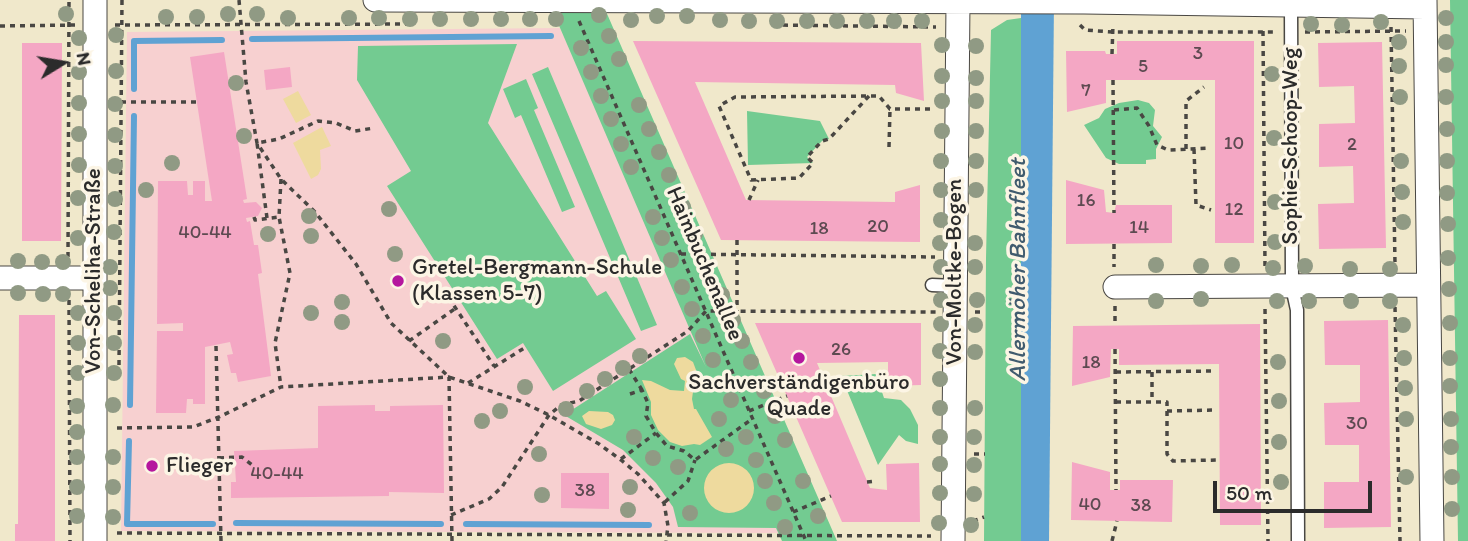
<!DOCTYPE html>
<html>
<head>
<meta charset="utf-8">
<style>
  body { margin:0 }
  #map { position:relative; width:1468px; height:541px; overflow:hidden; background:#f0e8cb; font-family:Itim,sans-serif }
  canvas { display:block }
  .north { position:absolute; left:28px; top:28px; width:70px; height:70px; -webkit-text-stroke:5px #fcf5e5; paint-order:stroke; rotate:79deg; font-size:19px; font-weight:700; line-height:28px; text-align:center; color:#2b2b2b }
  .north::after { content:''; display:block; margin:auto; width:24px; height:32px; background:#2b2b2b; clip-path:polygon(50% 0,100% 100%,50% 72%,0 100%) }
  .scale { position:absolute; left:1213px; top:481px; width:159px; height:32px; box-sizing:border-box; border:4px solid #2b2b2b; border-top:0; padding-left:9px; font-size:21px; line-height:24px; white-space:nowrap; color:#2b2b2b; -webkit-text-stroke:5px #fcf5e5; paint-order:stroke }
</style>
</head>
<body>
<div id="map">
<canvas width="1468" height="541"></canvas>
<div class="north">N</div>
<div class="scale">50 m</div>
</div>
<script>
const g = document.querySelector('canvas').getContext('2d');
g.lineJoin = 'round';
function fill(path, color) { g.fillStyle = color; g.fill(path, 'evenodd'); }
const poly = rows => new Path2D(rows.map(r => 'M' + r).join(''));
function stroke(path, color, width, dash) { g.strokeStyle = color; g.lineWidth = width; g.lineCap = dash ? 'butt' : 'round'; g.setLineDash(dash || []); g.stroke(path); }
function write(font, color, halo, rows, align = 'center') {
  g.font = font + ' Itim,sans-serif'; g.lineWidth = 7; g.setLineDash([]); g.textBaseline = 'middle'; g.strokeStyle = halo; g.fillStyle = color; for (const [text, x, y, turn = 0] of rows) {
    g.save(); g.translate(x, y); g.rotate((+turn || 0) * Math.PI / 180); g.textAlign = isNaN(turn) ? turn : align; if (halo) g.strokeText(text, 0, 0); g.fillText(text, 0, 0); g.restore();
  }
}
const built = poly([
  [560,28,783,533,121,531,127,32]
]);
const green = poly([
  [548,0,601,0,837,541,782,541,776,528,678,527,673,507,656,483,623,450,564,415,690,334,706,367],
  [1450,0,1468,0,1468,541,1458,541],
  [1021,18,1021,541,984,541,986,258,991,30,1007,20],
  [517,44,488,123,597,296,606,291,636,339,553,391,523,343,497,359,387,186,411,171,357,80,358,46],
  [548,67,657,325,641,331,532,74],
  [526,79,538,108,534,110,575,207,562,212,521,115,515,118,503,89],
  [1138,100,1149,103,1155,110,1153,126,1162,137,1156,149,1156,159,1146,160,1146,164,1119,164,1106,158,1084,125,1099,118,1105,109,1119,103],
  [747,111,820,121,829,139,822,141,807,157,813,163,748,165],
  [876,374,884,398,901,400,910,409,918,425,918,444,906,441,899,435,878,465,841,376]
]);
const sand = poly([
  [298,91,311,115,296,123,283,99],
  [322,127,331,146,320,150,321,169,318,175,311,179,293,143],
  [685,357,693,362,696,370,692,399,694,409,696,409,712,437,700,445,694,444,682,446,670,442,658,430,651,415,651,402,642,380,651,381,670,390,684,391,685,381,681,379,674,364,677,358],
  [589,411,608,412,613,415,615,420,612,425,601,429,586,424,582,416],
  '704 488a25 25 0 1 1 50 0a25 25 0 1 1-50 0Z'
]);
const water = poly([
  [1021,0,1054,0,1049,541,1021,541]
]);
const stream = poly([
  [252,39,551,36],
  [134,89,134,41,222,40],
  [130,405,134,116],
  [129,441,127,524,213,524],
  [236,523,441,524],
  [466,524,649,525]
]);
const building = poly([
  [633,41,921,43,924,101,896,93,895,85,695,82,746,200,895,202,895,192,920,185,920,242,721,240],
  [1117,41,1254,41,1254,243,1215,243,1215,80,1106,80,1106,103,1067,112,1066,51,1105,51,1106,54,1117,54],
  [1382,42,1386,248,1319,249,1318,204,1354,203,1353,166,1319,167,1319,124,1355,123,1354,86,1319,87,1318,43],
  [22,43,62,43,61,241,22,241],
  [224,52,247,199,243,200,244,203,256,202,262,208,258,216,246,218,247,222,250,221,254,245,258,245,262,273,258,274,271,376,238,382,236,373,231,373,227,355,233,354,230,342,205,347,205,404,193,404,193,399,187,399,186,413,156,413,157,331,183,331,183,323,157,324,158,181,187,181,188,195,193,195,193,181,205,181,205,201,212,201,190,57],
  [290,67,292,87,266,90,264,70],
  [1066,180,1104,190,1106,212,1114,213,1116,205,1172,205,1172,243,1066,244],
  [19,315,55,315,55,541,15,541,15,524,18,524],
  [1388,320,1391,527,1324,528,1324,482,1359,482,1359,445,1325,445,1324,403,1360,402,1360,365,1325,365,1324,321],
  [755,323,921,323,921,385,888,386,888,362,817,363,870,488,887,490,886,464,919,463,920,522,842,522],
  [1260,324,1261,525,1220,525,1219,364,1119,365,1119,349,1111,349,1110,377,1072,386,1073,326],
  [375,405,375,411,390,411,390,406,443,405,444,493,389,492,389,496,231,498,231,482,236,482,234,451,318,448,318,406],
  [1072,462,1110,472,1110,490,1120,490,1120,480,1173,480,1172,522,1071,520],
  [561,473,609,473,609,509,561,508]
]);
const path = poly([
  [239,0,246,82,257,143,281,179,315,212,356,264,391,323,449,377,520,401,549,415,599,444,621,460,638,474,664,503,668,526,666,541],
  [579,21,806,541],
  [115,25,415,24],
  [773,25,936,27],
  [1080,25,1085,30,1113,32,1276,32],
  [0,26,75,25],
  [1391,27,1395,264],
  [1263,31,1265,266],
  [1305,32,1406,31],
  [1112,54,1113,24],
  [1113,80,1114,213],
  [869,96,829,139,822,141,807,157,813,163,799,178,751,180,719,106,735,97,879,96,890,109,935,109],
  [121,102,197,102],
  [1114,110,1137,108,1149,126,1157,145,1168,150,1210,148],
  [889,147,890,109],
  [1186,149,1186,101,1204,87],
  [1194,149,1196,205,1211,210],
  [281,179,279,217,290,273,275,343,281,387],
  [749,200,758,180],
  [254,217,255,220,279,217],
  [267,218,257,143,279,139,318,121,336,123,355,131,374,128],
  [737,240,737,311],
  [1114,244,1114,267],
  [681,254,935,257],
  [68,257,69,0],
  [443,289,494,366],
  [69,300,70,541],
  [1115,306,1115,325],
  [1395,307,1400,541],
  [1265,309,1268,541],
  [975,312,985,312],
  [409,341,456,308],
  [216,346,221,541],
  [1115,349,1116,490],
  [119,365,122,0],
  [629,369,642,390],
  [1116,372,1215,371],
  [1152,372,1152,402],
  [824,382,833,381],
  [468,383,526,347],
  [630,394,642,390,648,403,646,416,656,433,667,446,684,451,695,460,752,419],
  [1116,402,1167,402,1167,454,1173,461,1217,460],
  [749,411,787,396],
  [1167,411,1216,410],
  [117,428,193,427,219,417,281,387,449,377,452,541],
  [974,454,985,454],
  [219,458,242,457,252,465],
  [621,459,656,433],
  [867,482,876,481],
  [665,502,688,481,695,460],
  [793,512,831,496],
  [451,515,489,499,502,487,549,415,561,405,579,401,629,369,688,331,706,311,936,312],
  [973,521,984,517],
  [117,533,931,536],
  [1112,541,1117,521]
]);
const lane = poly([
  [1291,6,1292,287,1297,310,1298,541],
  [932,285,955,286]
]);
const street = poly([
  [95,0,95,541],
  [375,0,1084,2,1425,7],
  [1425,0,1432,541],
  [0,278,94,278],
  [1115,287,1428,285],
  [953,541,958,2]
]);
const trees = [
  [66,14],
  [228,14],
  [257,14],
  [599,15],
  [657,16],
  [687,16],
  [166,17],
  [197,17],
  [288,18],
  [349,18],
  [379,18],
  [1446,18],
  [410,19],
  [440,19],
  [471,19],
  [501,19],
  [530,19],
  [556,19],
  [631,20],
  [720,20],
  [749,21],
  [777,21],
  [807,21],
  [837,21],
  [867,21],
  [894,21],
  [922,21],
  [1381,22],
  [1311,24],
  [1342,25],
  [116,35],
  [609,36],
  [79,38],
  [1399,42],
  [1446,42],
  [942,45],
  [976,46],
  [581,48],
  [619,59],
  [1446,65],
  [1399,66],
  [116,71],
  [79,72],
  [591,72],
  [1272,74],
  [942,76],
  [976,78],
  [236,83],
  [601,96],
  [1400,97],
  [1446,97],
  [942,101],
  [976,101],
  [79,103],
  [115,104],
  [639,105],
  [611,119],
  [649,129],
  [1447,129],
  [942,131],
  [976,131],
  [79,134],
  [115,135],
  [244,136],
  [1274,138],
  [621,144],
  [659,152],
  [941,161],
  [976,161],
  [1401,161],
  [1447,161],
  [172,163],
  [79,165],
  [115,166],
  [631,167],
  [669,175],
  [146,190],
  [941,190],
  [976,190],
  [1402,192],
  [1447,193],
  [78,198],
  [115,199],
  [1275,202],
  [683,207],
  [389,209],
  [309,216],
  [653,217],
  [941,220],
  [1403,222],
  [1448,224],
  [114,232],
  [268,234],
  [695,234],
  [311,236],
  [78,238],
  [662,238],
  [1275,242],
  [940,243],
  [975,243],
  [395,254],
  [1448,258],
  [671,260],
  [18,261],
  [42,262],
  [63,262],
  [1156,265],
  [1232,265],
  [1201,266],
  [1305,266],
  [110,267],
  [941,267],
  [975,267],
  [1273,268],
  [1350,269],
  [1390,269],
  [682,287],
  [110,288],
  [1449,289],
  [18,293],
  [43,294],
  [63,294],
  [722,295],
  [1201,299],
  [941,300],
  [977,300],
  [1156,301],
  [1277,301],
  [1309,301],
  [1351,301],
  [1390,301],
  [342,302],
  [692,309],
  [78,313],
  [114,313],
  [311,313],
  [733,320],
  [342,322],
  [1450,323],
  [941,324],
  [975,325],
  [1403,325],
  [703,336],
  [443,341],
  [742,341],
  [78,343],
  [114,343],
  [940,351],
  [975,352],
  [640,356],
  [1404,358],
  [1450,358],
  [713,360],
  [751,362],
  [1278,362],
  [623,368],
  [78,373],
  [114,373],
  [605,379],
  [940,379],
  [1450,386],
  [525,387],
  [1405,388],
  [587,391],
  [764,391],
  [731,400],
  [1279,401],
  [113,405],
  [77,406],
  [940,408],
  [975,408],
  [566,409],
  [500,411],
  [775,416],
  [719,419],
  [1406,419],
  [1451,419],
  [482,421],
  [77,432],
  [634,437],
  [746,437],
  [940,437],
  [974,437],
  [785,440],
  [1279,442],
  [1451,447],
  [726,449],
  [539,454],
  [77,457],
  [113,457],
  [653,458],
  [756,460],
  [940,464],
  [974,465],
  [678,467],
  [1406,477],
  [1452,477],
  [765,481],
  [803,481],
  [1281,482],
  [77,487],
  [113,487],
  [630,487],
  [940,493],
  [974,494],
  [542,495],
  [774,503],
  [1452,509],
  [628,510],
  [690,513],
  [77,516],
  [818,516],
  [113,517],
  [939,523],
  [971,525],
  [785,527]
];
const markers = [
  [398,281,7,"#b5179e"],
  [799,358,7,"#b5179e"],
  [152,466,7,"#b5179e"]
];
const numberNames = [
  ["3",1198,54],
  ["5",1143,67],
  ["7",1086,91],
  ["10",1234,144],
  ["2",1352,145],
  ["16",1086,201],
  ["12",1234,210],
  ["20",878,227],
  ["14",1139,228],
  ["18",819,229],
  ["40-44",205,233],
  ["26",841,350],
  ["18",1091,363],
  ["30",1357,424],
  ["40-44",277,474],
  ["38",585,491],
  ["40",1090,505],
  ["38",1141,506]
];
const streetNames = [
  ["Sophie-Schoop-Weg",1291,146,-90],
  ["Hainbuchenallee",704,264,67],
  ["Von-Scheliha-Straße",94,271,-90],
  ["Von-Moltke-Bogen",955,272,-90]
];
const poiNames = [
  ["Gretel-Bergmann-Schule",412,268],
  ["(Klassen 5-7)",412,294],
  ["Sachverständigenbüro",799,383,"center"],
  ["Quade",799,409,"center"],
  ["Flieger",166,466]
];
const waterNames = [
  ["Allermöher Bahnfleet",1019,270,-90]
];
fill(built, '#f7d0d0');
fill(green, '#73cb91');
fill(sand, '#eeda9e');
fill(water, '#5fa2d3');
stroke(stream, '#5fa2d3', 6);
fill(building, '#f4a7c4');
stroke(lane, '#494743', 15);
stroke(street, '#494743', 25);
stroke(path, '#494743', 3.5, [5, 5]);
stroke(lane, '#fff', 12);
stroke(street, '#fff', 23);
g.fillStyle = '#909a84';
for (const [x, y] of trees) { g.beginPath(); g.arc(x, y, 8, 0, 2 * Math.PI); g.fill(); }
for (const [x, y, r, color] of markers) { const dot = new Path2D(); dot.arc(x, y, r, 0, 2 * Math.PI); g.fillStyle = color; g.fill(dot); stroke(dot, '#fcf5e5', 2.5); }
write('19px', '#5d4a51', null, numberNames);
write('23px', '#2b2b2b', '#fcf5e5', streetNames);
write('23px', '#2b2b2b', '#fcf5e5', poiNames, 'left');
write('italic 24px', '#405b6e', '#fcf5e5', waterNames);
</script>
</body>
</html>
